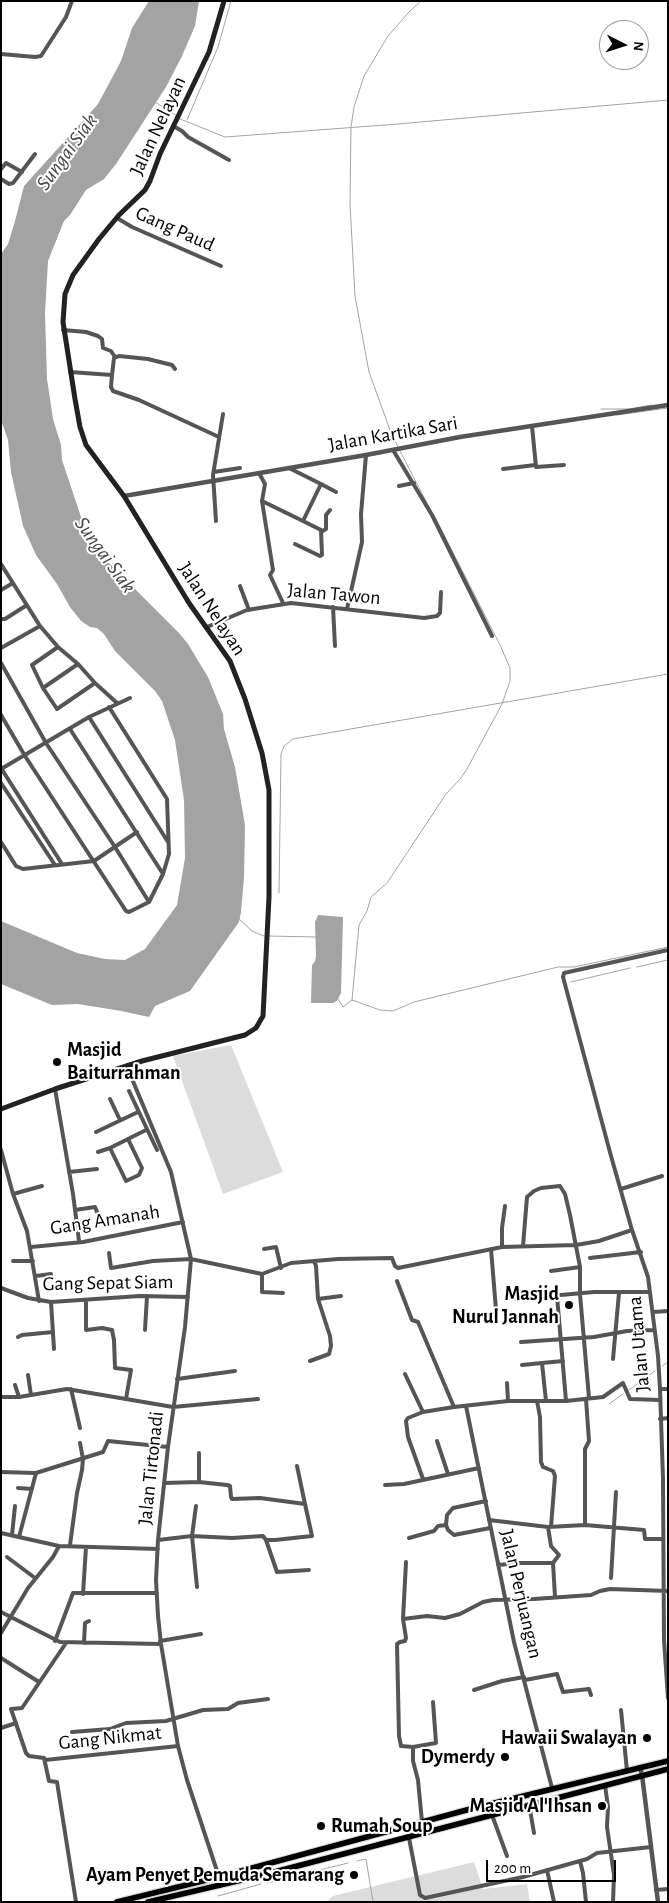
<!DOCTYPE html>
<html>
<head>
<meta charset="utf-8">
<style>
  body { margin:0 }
  #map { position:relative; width:669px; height:1903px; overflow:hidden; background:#fff; font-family:"Alegreya Sans",sans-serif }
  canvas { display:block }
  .frame { position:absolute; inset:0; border:2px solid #000; pointer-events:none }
  .north { position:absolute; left:599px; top:20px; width:50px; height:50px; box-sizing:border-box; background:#fff; border:1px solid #999; border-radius:50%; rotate:95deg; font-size:14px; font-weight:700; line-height:20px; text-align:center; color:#000 }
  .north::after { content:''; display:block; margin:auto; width:18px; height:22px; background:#000; clip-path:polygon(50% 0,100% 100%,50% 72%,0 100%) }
  .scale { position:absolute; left:486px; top:1860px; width:130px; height:22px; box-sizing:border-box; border:2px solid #000; border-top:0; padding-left:6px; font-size:15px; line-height:18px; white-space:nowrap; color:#000; -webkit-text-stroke:4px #fff; paint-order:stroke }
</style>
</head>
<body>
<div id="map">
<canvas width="669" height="1903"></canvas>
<div class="frame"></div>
<div class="north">N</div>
<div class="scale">200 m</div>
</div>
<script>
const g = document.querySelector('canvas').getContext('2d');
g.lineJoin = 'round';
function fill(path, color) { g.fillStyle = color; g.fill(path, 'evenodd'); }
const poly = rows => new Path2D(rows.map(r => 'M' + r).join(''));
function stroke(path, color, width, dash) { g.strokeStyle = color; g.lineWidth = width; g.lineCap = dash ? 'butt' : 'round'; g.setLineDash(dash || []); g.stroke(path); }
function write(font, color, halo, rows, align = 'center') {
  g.font = font + ' "Alegreya Sans",sans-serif'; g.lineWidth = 4; g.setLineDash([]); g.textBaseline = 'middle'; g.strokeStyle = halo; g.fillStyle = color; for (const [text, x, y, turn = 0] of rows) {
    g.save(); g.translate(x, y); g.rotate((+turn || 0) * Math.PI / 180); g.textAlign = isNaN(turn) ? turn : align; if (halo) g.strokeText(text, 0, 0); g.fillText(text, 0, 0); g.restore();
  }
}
const green = poly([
  [231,1045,283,1172,223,1194,173,1056],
  [474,1862,483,1889,527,1884,530,1902,326,1902,333,1896]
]);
const water = poly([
  [149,1,199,1,195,26,182,56,166,87,116,164,104,179,86,190,70,215,64,221,48,261,45,313,47,379,53,419,61,445,62,460,82,520,104,558,179,633,188,644,208,677,223,714,224,729,235,767,245,825,244,878,241,912,239,922,190,991,155,1006,149,1017,121,1011,78,1004,52,1005,1,984,1,921,77,953,105,959,125,960,145,949,177,905,185,858,184,800,175,740,162,701,155,691,115,651,104,634,97,628,90,627,81,621,70,607,57,584,36,555,23,526,11,472,8,440,1,420,1,254,8,244,15,221,24,186,98,104,121,61,132,28],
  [318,915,343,917,341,993,337,1001,333,1003,311,1003,312,965,315,961,316,956,315,922]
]);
const stream = poly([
  [155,102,177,116],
  [180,119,225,137,398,124,668,100],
  [187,120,218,47,231,1],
  [601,409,629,409,652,405],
  [617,415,668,408],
  [398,447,390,430,369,372,355,296,350,204,351,127,354,107,364,76,388,36,409,12,421,1],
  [400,451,429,507],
  [279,893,281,754,284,746,293,739,668,674],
  [239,919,252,931,264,936],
  [268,936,317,937],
  [637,967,668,960],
  [571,982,630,968],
  [338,999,343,1007,352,1000,380,1010,393,1011,414,1002,558,967,574,967,668,947],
  [352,1000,359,925,367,911,371,897,387,883,446,794,460,779,467,769,502,704,510,681,510,668,500,645,436,519],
  [662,1366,668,1362],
  [629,1390,655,1371],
  [609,1404,623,1394],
  [357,1861,366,1859,373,1902],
  [267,1883,348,1863],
  [218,1896,261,1884]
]);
const minor = poly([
  [1,54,35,57,41,56,66,17,72,1],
  [173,126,182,131,188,137,229,160],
  [1,169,6,163,22,172],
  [1,179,9,184,13,183,35,154],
  [117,218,132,227,221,266],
  [63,330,86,332,98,336,102,339,103,348,111,351,115,357],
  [70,372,112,375,111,387,113,391,139,400,219,437],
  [112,375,114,358,119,356,148,359,172,365,175,369],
  [532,426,536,467,564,465],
  [393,450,432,515,492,636],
  [503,469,535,465],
  [214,472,240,468],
  [259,473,265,484,262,501,273,570,270,575,283,603],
  [321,484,336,492],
  [399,486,414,483],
  [262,501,303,521,321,484,289,468],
  [216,521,213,475,223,414],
  [321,532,326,529,326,515,330,510],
  [295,544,320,556,322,555,321,530,303,521],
  [1,564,40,626,58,647,78,664,95,683,57,709,43,688,32,665,58,647],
  [240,586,249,610],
  [1,590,13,583],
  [333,607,335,646],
  [347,609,362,542,361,514,366,455],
  [1,619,5,619,27,605],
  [207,627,247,610,291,603,424,618,437,616,440,613,441,592],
  [1,648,40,626],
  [1,663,46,743,115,847,149,902],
  [95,683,117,703],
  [43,688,78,664],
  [1,715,25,756,126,911,129,912,149,902,163,874,169,854,167,799,109,707],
  [89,717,168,842],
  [70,729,163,874],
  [1,768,62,864],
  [1,769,89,717,130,698],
  [1,783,55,865],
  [1,842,16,866,23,869,94,861,137,832],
  [668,950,564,973,563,977,611,1156,632,1230,648,1277,658,1356,660,1389,663,1479,664,1640,668,1698],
  [127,1067,171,1172,191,1259,185,1327,168,1447,158,1540,156,1580,158,1616,161,1644,178,1746,187,1780,219,1877],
  [55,1089,73,1194,79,1241],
  [129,1091,157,1150],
  [110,1099,120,1120],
  [96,1132,138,1112],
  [128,1139,142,1168,139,1175,126,1181,110,1148,146,1130],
  [1,1150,13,1194,27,1231,39,1301],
  [98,1152,110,1148],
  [69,1172,97,1169],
  [621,1189,662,1176],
  [13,1194,42,1186],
  [75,1210,95,1207,97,1212],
  [523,1246,527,1197,534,1191,541,1188,560,1186,565,1194,570,1215,580,1267,580,1294,589,1398],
  [31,1247,83,1242,183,1222],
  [502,1247,502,1228,505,1206],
  [264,1249,276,1247,281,1268],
  [491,1249,497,1322],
  [109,1253,111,1268,153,1261,191,1259,262,1274,291,1263,338,1259,392,1258,395,1266,398,1268,502,1247,576,1245,599,1241,632,1230],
  [590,1258,641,1252],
  [13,1261,33,1261],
  [551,1271,580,1267],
  [262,1274,262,1292,283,1293],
  [36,1276,51,1274],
  [397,1281,412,1320,418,1322,454,1407,508,1401,566,1401,603,1397,623,1383,630,1399,660,1400],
  [1,1288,28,1298,51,1302,140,1296,188,1297],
  [557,1296,566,1401],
  [318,1299,341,1296],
  [516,1299,594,1292,650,1292],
  [86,1300,86,1330,102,1328,112,1330,114,1340,115,1368,131,1370,126,1399],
  [51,1302,54,1349],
  [653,1312,668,1311],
  [517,1321,559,1317],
  [145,1330,147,1296],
  [18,1337,22,1335,53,1332],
  [521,1342,594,1337,627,1331,654,1330],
  [613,1359,619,1293],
  [310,1361,329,1354,331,1346,330,1336,318,1299,316,1266,314,1261],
  [542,1363,563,1361],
  [522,1365,542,1363,546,1401],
  [405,1374,423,1412],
  [28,1375,31,1395],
  [177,1379,235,1371],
  [507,1383,508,1401],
  [15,1385,19,1397],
  [71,1389,80,1428],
  [660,1389,668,1389],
  [1,1397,19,1397,67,1389,173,1407,258,1399],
  [537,1401,540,1417,541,1462,543,1467,553,1471,555,1476,551,1527],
  [466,1406,514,1642,552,1788],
  [660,1419,668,1418],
  [437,1441,448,1474],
  [297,1466,305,1504],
  [1,1472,36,1473,103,1452,108,1441,168,1447],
  [423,1479,408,1437,406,1421,408,1418,423,1412,454,1407],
  [199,1482,199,1453],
  [164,1483,199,1482,227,1485,230,1486,231,1497,232,1499,260,1498,305,1504,312,1536,275,1540,266,1540],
  [385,1485,404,1484,479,1468],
  [18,1488,32,1489],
  [486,1501,453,1508,447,1515,446,1525,448,1530,454,1535,490,1528],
  [196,1506,192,1536,197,1587],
  [489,1520,548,1527,585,1525,644,1530,645,1539,662,1539],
  [585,1525,585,1449,589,1441,586,1399],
  [548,1527,551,1546,559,1555,553,1563,555,1597],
  [1,1533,59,1546,158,1549],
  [12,1535,15,1506],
  [19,1537,36,1473],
  [409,1538,434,1531,438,1526,446,1525],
  [158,1540,192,1536,232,1538,263,1536,266,1540,277,1572,309,1570],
  [70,1545,77,1493,82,1470,83,1459,80,1443],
  [7,1557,35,1578],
  [406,1562,403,1619,406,1638,405,1641,400,1642,397,1644,399,1736,401,1746,413,1747,413,1761,418,1780,422,1822],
  [498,1565,519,1563,553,1563],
  [611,1578,616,1492],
  [83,1594,86,1547],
  [1,1612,60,1642,161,1644],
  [403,1619,427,1616,445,1618,460,1614,483,1602,493,1600,534,1599,591,1595,600,1591,610,1589,668,1591],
  [1,1633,28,1588,53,1557,59,1546],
  [55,1641,73,1593,157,1593],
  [160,1641,201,1634],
  [66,1643,22,1708,11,1709,26,1753,29,1756,44,1758,49,1781,57,1782,76,1902],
  [84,1643,85,1623,89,1621],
  [1,1658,39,1682],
  [525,1680,557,1674,563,1692,589,1689,591,1695],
  [474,1690,502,1681,524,1677],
  [621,1710,627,1771],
  [1,1728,16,1723],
  [72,1732,110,1729,126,1723,166,1721,203,1710,228,1709,238,1703,268,1699],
  [413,1747,436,1743,433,1702],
  [45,1760,178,1746],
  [605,1785,608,1807,607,1827,614,1875,613,1902],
  [529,1804,534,1833],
  [492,1815,507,1856],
  [409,1838,420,1895,425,1898,523,1877,587,1859,597,1853,651,1847],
  [580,1861,583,1873,586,1902],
  [547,1870,554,1902],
  [656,1890,668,1889]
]);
const tertiary = poly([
  [124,496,366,455,460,437,668,405],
  [640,1767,642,1775,658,1902]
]);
const secondary = poly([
  [1,1109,55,1089,142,1061,245,1035,256,1028,263,1016,269,897,269,790,262,753,245,699,230,661,189,603,124,496,86,445,80,427,75,399,63,322,65,294,73,275,99,239,119,215,145,190,150,181,160,154,209,52,224,1]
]);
const primary = poly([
  [117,1902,219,1877,474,1808,668,1761],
  [148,1902,263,1875,668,1769]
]);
const markers = [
  [57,1062,5,"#000"],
  [569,1305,5,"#000"],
  [647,1738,5,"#000"],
  [505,1757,5,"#000"],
  [602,1806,5,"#000"],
  [321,1826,5,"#000"],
  [354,1875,5,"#000"]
];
const streetNames = [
  ["Jalan Nelayan",158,126,-65],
  ["Gang Paud",175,229,24],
  ["Jalan Kartika Sari",393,434,-10],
  ["Jalan Tawon",334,594,5],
  ["Jalan Nelayan",212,609,57],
  ["Gang Amanah",105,1220,-9],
  ["Gang Sepat Siam",108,1283,-1],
  ["Jalan Utama",639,1344,-95],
  ["Jalan Tirtonadi",151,1468,-84],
  ["Jalan Perjuangan",521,1594,77],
  ["Gang Nikmat",110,1738,-6]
];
const poiNames = [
  ["Masjid",67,1050,"left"],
  ["Baiturrahman",67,1073,"left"],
  ["Masjid",559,1294],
  ["Nurul Jannah",559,1317],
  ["Hawaii Swalayan",637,1738],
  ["Dymerdy",495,1757],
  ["Masjid Al Ihsan",592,1806],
  ["Rumah Soup",331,1826,"left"],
  ["Ayam Penyet Pemuda Semarang",344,1875]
];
const waterNames = [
  ["Sungai Siak",67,152,-54],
  ["Sungai Siak",105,555,54]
];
fill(green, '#dcdcdc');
fill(water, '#a3a3a3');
stroke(stream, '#a3a3a3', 1);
stroke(primary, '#dbdbdb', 8);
stroke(minor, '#555', 4);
stroke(tertiary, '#555', 4.5);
stroke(secondary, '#222', 5);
stroke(primary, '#000', 5.5);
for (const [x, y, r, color] of markers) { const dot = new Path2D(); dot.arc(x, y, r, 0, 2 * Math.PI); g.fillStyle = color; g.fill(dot); stroke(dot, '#fff', 2); }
write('20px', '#000', '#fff', streetNames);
write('bold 20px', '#000', '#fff', poiNames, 'right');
write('italic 21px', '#444', '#fff', waterNames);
</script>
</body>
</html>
